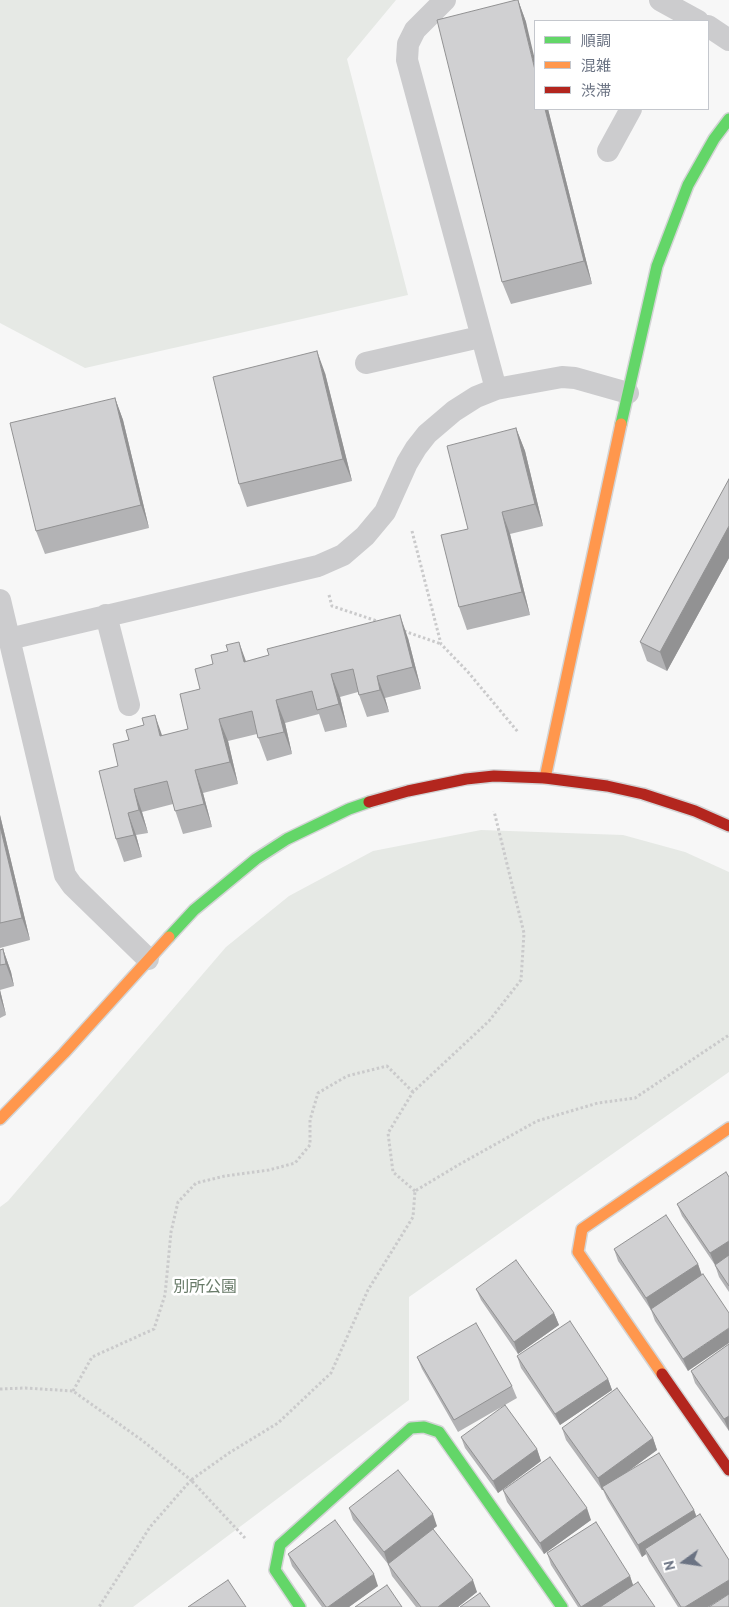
<!DOCTYPE html>
<html>
<head>
<meta charset="utf-8">
<style>
  body { margin:0 }
  #map { position:relative; width:729px; height:1607px; overflow:hidden; background:#f7f7f7; font-family:"PT Sans","Noto Sans JP",sans-serif }
  canvas { display:block }
  .legend { position:absolute; left:534px; top:20px; width:175px; height:90px; box-sizing:border-box; background:#fff; border:1px solid #c4c7cd; margin:0; padding:6px 9px; list-style:none; font-size:15px; color:#6b7383 }
  .legend li { display:flex; align-items:center; gap:10px; height:25px }
  .legend b { width:25px; border:1px solid #c4c7cd }
  .north { position:absolute; left:659px; top:1537px; width:50px; height:50px; -webkit-text-stroke:4px #fff; paint-order:stroke; rotate:256deg; font-size:14px; font-weight:700; line-height:20px; text-align:center; color:#6b7383 }
  .north::after { content:''; display:block; margin:auto; width:18px; height:22px; background:#6b7383; clip-path:polygon(50% 0,100% 100%,50% 72%,0 100%) }
</style>
</head>
<body>
<div id="map">
<canvas width="729" height="1607"></canvas>
<ul class="legend">
<li><b style="height:6px;background:#63d668"></b>順調</li>
<li><b style="height:6px;background:#ff974d"></b>混雑</li>
<li><b style="height:6px;background:#b3261e"></b>渋滞</li>
</ul>
<div class="north">N</div>
</div>
<script>
const g = document.querySelector('canvas').getContext('2d');
g.lineJoin = 'round';
function fill(path, color) { g.fillStyle = color; g.fill(path, 'evenodd'); }
const poly = rows => new Path2D(rows.map(r => 'M' + r).join(''));
function stroke(path, color, width, dash) { g.strokeStyle = color; g.lineWidth = width; g.lineCap = dash ? 'butt' : 'round'; g.setLineDash(dash || []); g.stroke(path); }
function write(font, color, halo, rows, align = 'center') {
  g.font = font + ' "PT Sans","Noto Sans JP",sans-serif'; g.lineWidth = 5; g.setLineDash([]); g.textBaseline = 'middle'; g.strokeStyle = halo; g.fillStyle = color; for (const [text, x, y, turn = 0] of rows) {
    g.save(); g.translate(x, y); g.rotate((+turn || 0) * Math.PI / 180); g.textAlign = isNaN(turn) ? turn : align; if (halo) g.strokeText(text, 0, 0); g.fillText(text, 0, 0); g.restore();
  }
}
const green = poly([
  [0,0,396,0,347,59,408,295,85,368,0,323],
  [481,830,623,835,685,852,729,872,729,1072,409,1297,409,1400,133,1607,0,1607,0,1207,8,1201,226,947,289,896,373,851]
]);
const path = poly([
  [412,531,441,644,468,672,518,732],
  [329,595,332,606,380,622],
  [404,631,441,644],
  [415,1191,393,1172,388,1133,413,1092,489,1021,521,980,524,933,494,811],
  [0,1389,25,1388,73,1391,143,1441,191,1480,150,1527,99,1607],
  [73,1391,92,1357,154,1329,165,1295,171,1232,178,1202,196,1183,225,1176,269,1170,295,1163,310,1145,310,1120,318,1093,347,1076,387,1066,413,1092],
  [245,1538,191,1480,229,1453,278,1423,331,1373,368,1290,413,1217,415,1191,460,1164,537,1121,598,1103,635,1098,729,1035]
]);
const lane = poly([
  [445,0,415,30,408,44,407,60,496,389],
  [660,0,698,21],
  [708,26,729,40],
  [608,151,631,109],
  [366,363,480,337],
  [0,600,65,875,72,885,148,959],
  [106,615,129,705],
  [9,639,318,566,343,555,365,536,385,512,407,463,416,448,427,434,454,411,476,397,496,389,562,377,575,378,628,393]
]);
const fast = poly([
  [621,424,657,266,688,185,714,139,729,119],
  [169,937,194,910,256,859,287,839,349,809,369,802],
  [300,1607,275,1570,280,1545,411,1428,424,1427,439,1432,562,1607]
]);
const slow = poly([
  [545,778,621,424],
  [0,1119,64,1053,169,937],
  [662,1374,578,1252,582,1229,729,1128]
]);
const jam = poly([
  [369,802,408,791,466,779,494,776,545,778,607,786,643,794,695,811,729,826],
  [662,1374,729,1470]
]);
const wall = poly([
  [518,0,526,22,535,109,548,109,592,284,511,304,502,282],
  [325,373,352,481,247,507,239,484],
  [115,398,123,420,149,528,45,554,36,531],
  [516,428,525,451,543,526,510,534,530,615,467,630,459,607,468,529],
  [729,479,729,558,667,671,647,661,640,642],
  [408,638,421,689,385,698,389,712,367,717,358,692,340,697,347,727,325,732,319,714,285,723,292,754,267,761,257,734,228,741,238,784,203,793,212,827,183,834,173,804,142,812,148,833,136,835,142,857,124,862,116,839,118,766,129,740,162,736,188,729,200,689,246,661],
  [0,815,30,940,0,948],
  [3,949,11,972,14,986,0,990,6,1015,0,1018,0,950],
  [729,1177,729,1292,719,1277,715,1265,682,1216,677,1204],
  [614,1249,698,1264,702,1275,688,1371,655,1321,651,1310,618,1261],
  [476,1289,554,1313,559,1325,518,1354,481,1300],
  [729,1344,729,1431,695,1383,691,1371],
  [517,1356,608,1379,612,1390,560,1425,521,1368],
  [417,1357,512,1386,517,1398,458,1432,422,1369],
  [562,1428,653,1438,657,1450,626,1473,694,1510,729,1594,708,1607,678,1607,649,1561,646,1554,642,1557,607,1499,603,1490,602,1490,566,1440],
  [461,1437,537,1449,541,1461,498,1493,465,1448],
  [503,1490,591,1520,544,1554,507,1502],
  [349,1508,437,1526,433,1529,477,1592,458,1607,416,1607,392,1576,388,1564,353,1520],
  [547,1553,630,1576,633,1585,655,1607,578,1607,551,1565],
  [288,1554,378,1586,349,1607,322,1607,292,1566]
]);
const shadedWall = poly([
  [518,0,526,22,535,60,535,70],
  [545,109,548,109,592,284,584,261],
  [317,351,325,373,352,481,343,459],
  [115,398,123,420,149,528,141,505],
  [516,428,525,451,543,526,535,504],
  [502,512,510,534,530,615,522,592],
  [729,526,729,558,667,671,660,652],
  [400,615,408,638,421,689,413,667],
  [239,642,247,664,244,662],
  [331,674,340,697,347,727,339,704],
  [377,676,385,698,389,712,380,690],
  [276,700,285,723,292,754,284,732],
  [155,715,163,738,160,736],
  [219,719,228,741,238,784,230,762],
  [195,770,203,793,212,827,204,804],
  [134,789,142,812,148,833,139,810],
  [128,813,136,835,142,857,134,835],
  [0,815,30,940,22,918,0,826],
  [3,949,11,972,14,986,6,964],
  [0,990,6,1015,0,997],
  [729,1241,729,1256,715,1265,710,1253],
  [698,1264,702,1276,651,1310,646,1298],
  [554,1313,559,1325,518,1354,514,1342],
  [729,1328,729,1343,688,1371,683,1359],
  [608,1379,612,1390,560,1425,555,1414],
  [729,1416,729,1431,724,1419],
  [653,1438,657,1450,604,1489,602,1487,603,1490,602,1490,598,1478],
  [537,1449,541,1461,498,1493,493,1481],
  [587,1508,591,1520,544,1554,540,1543],
  [694,1510,698,1522,645,1549,646,1554,642,1557,638,1545],
  [433,1514,437,1526,388,1564,384,1552],
  [374,1574,378,1586,349,1607,328,1607],
  [630,1576,634,1588,604,1607,581,1607],
  [473,1580,477,1592,458,1607,438,1607],
  [729,1580,729,1594,708,1607,685,1607]
]);
const building = poly([
  [516,0,518,0,535,70,535,109,545,109,584,261,502,282,437,20,516,0],
  [317,351,343,459,239,484,213,377,317,351],
  [115,398,141,505,36,531,10,423,115,398],
  [516,428,535,504,502,512,522,592,459,607,441,535,468,529,447,446,516,428],
  [729,479,729,526,660,652,640,642,729,479],
  [400,615,413,667,377,676,380,690,359,695,353,669,331,674,339,704,317,710,312,691,276,700,284,732,258,738,252,711,219,719,230,762,195,770,204,804,175,811,167,781,134,789,139,810,128,813,134,835,116,839,99,771,118,766,113,744,129,740,126,730,144,725,142,718,155,715,160,736,188,729,180,694,200,689,195,669,213,664,211,655,228,651,226,645,239,642,244,662,269,655,267,649,400,615],
  [0,826,22,918,0,923,0,826],
  [3,949,6,964,0,965,0,950,3,949],
  [726,1172,729,1177,729,1241,710,1253,677,1204,726,1172],
  [666,1215,698,1264,646,1298,614,1249,666,1215],
  [729,1255,729,1286,715,1265,729,1255],
  [516,1260,554,1313,514,1342,476,1289,516,1260],
  [703,1274,729,1313,729,1328,683,1359,651,1309,703,1274],
  [570,1321,608,1379,555,1414,517,1356,570,1321],
  [476,1323,512,1386,454,1420,417,1357,476,1323],
  [729,1344,729,1416,724,1419,691,1371,729,1344],
  [617,1388,653,1438,598,1478,562,1428,617,1388],
  [505,1405,537,1449,493,1481,461,1437,505,1405],
  [659,1453,694,1510,638,1545,602,1487,659,1453],
  [550,1457,587,1508,540,1543,503,1490,550,1457],
  [398,1470,433,1514,384,1552,349,1508,398,1470],
  [700,1514,729,1560,729,1580,685,1607,681,1607,645,1549,700,1514],
  [335,1520,374,1574,328,1607,326,1607,288,1554,335,1520],
  [596,1522,630,1576,581,1607,547,1553,596,1522],
  [433,1529,473,1580,438,1607,421,1607,388,1564,433,1529],
  [228,1580,246,1607,188,1607,228,1580],
  [638,1582,655,1607,600,1607,638,1582],
  [387,1585,402,1607,355,1607,387,1585],
  [480,1593,490,1607,460,1607,480,1593],
  [729,1594,729,1607,709,1607,729,1594]
]);
const parkNames = [
  ["別所公園",205,1287]
];
fill(green, '#e6e9e5');
stroke(fast, '#d3d4d5', 14);
stroke(slow, '#d3d4d5', 14);
stroke(jam, '#d3d4d5', 14);
stroke(path, '#cacacb', 3, [2.5, 2.5]);
stroke(lane, '#ccccce', 22);
stroke(fast, '#63d668', 11);
stroke(slow, '#ff974d', 11);
stroke(jam, '#b3261e', 11);
fill(wall, '#b3b3b5');
fill(shadedWall, '#929293');
fill(building, '#d0d0d2');
stroke(building, '#929293', 1);
write('16px', '#697b69', '#fff', parkNames);
</script>
</body>
</html>
